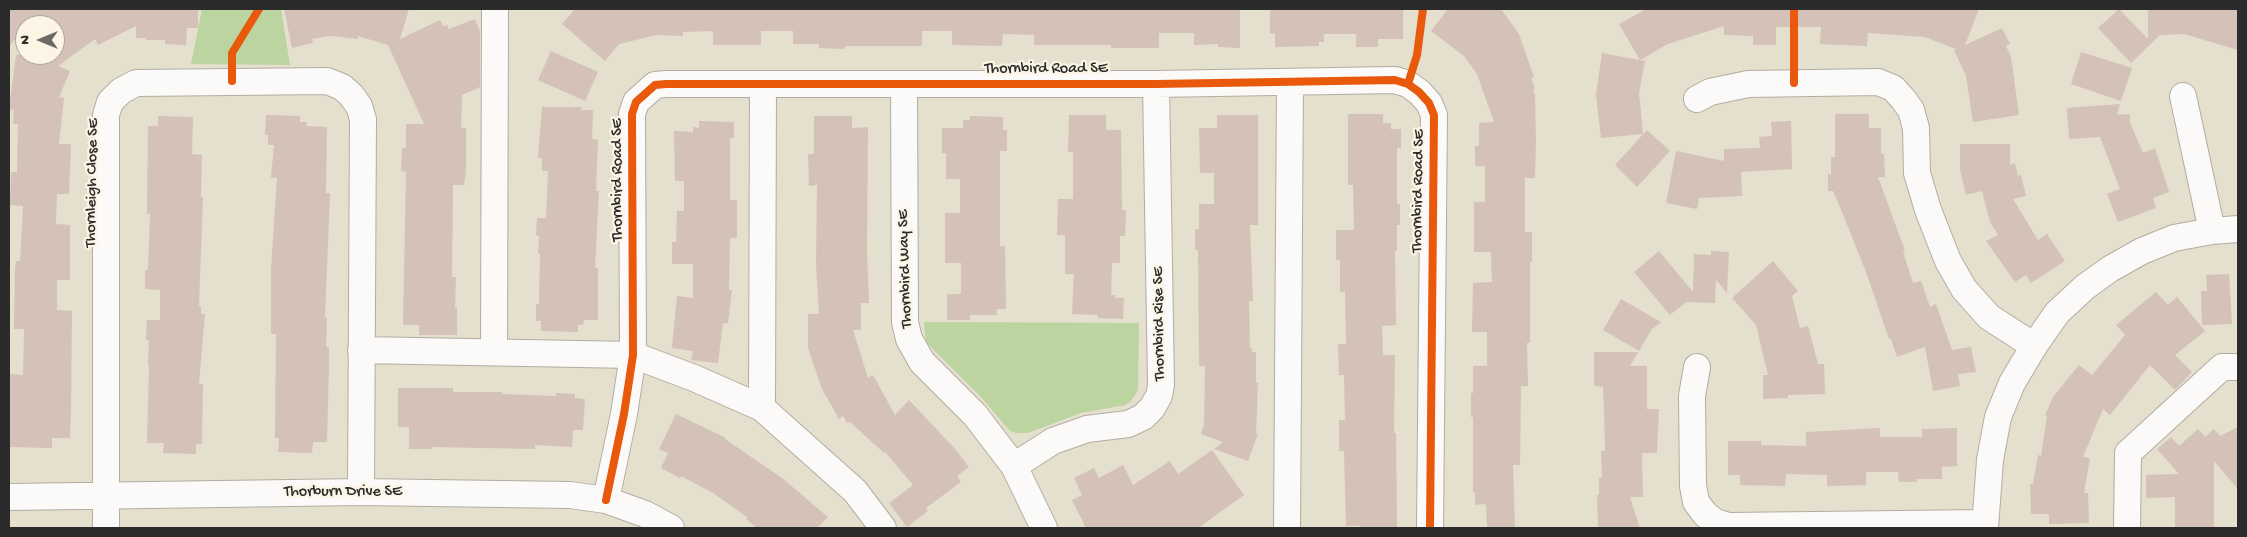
<!DOCTYPE html>
<html>
<head>
<meta charset="utf-8">
<style>
  body { margin:0 }
  #map { position:relative; width:2247px; height:537px; overflow:hidden; background:#e5dfce; font-family:"Gochi Hand",sans-serif }
  canvas { display:block }
  .frame { position:absolute; inset:0; border:10px solid #2b2b2b; pointer-events:none }
  .north { position:absolute; left:15px; top:15px; width:50px; height:50px; box-sizing:border-box; background:#fcf5e5; border:1px solid #a8a49b; border-radius:50%; rotate:270deg; font-size:14px; font-weight:700; line-height:20px; text-align:center; color:#2b2b2b }
  .north::after { content:''; display:block; margin:auto; width:18px; height:22px; background:#6c6a64; clip-path:polygon(50% 0,100% 100%,50% 72%,0 100%) }
</style>
</head>
<body>
<div id="map">
<canvas width="2247" height="537"></canvas>
<div class="frame"></div>
<div class="north">N</div>
</div>
<script>
const g = document.querySelector('canvas').getContext('2d');
g.lineJoin = 'round';
function fill(path, color) { g.fillStyle = color; g.fill(path, 'evenodd'); }
const poly = rows => new Path2D(rows.map(r => 'M' + r).join(''));
function stroke(path, color, width, dash) { g.strokeStyle = color; g.lineWidth = width; g.lineCap = dash ? 'butt' : 'round'; g.setLineDash(dash || []); g.stroke(path); }
function write(font, color, halo, rows, align = 'center') {
  g.font = font + ' "Gochi Hand",sans-serif'; g.lineWidth = 4.5; g.setLineDash([]); g.textBaseline = 'middle'; g.strokeStyle = halo; g.fillStyle = color; for (const [text, x, y, turn = 0] of rows) {
    g.save(); g.translate(x, y); g.rotate((+turn || 0) * Math.PI / 180); g.textAlign = isNaN(turn) ? turn : align; if (halo) g.strokeText(text, 0, 0); g.fillText(text, 0, 0); g.restore();
  }
}
const green = poly([
  [202,9,281,9,290,65,191,64],
  [924,322,1139,323,1138,390,1131,401,1125,405,1081,413,1028,433,1016,433,1010,431,981,397,926,342]
]);
const building = poly([
  [9,9,198,9,198,28,187,28,186,45,165,44,165,40,146,40,146,38,136,38,136,26,98,45,95,39,58,66,70,71,59,97,64,98,59,144,71,144,69,194,57,194,56,224,70,225,70,280,57,280,57,310,72,311,71,411,70,438,52,438,52,448,9,447,10,374,23,375,24,329,14,329,15,268,16,261,20,261,23,206,10,205,11,172,17,172,18,124,13,124,14,110,9,109,16,55,55,55,55,25,25,25,9,47],
  [284,9,409,9,400,39,440,20,443,26,447,25,449,29,475,19,480,32,480,87,462,95,461,128,466,128,466,172,464,185,453,185,452,277,456,277,455,308,457,308,457,335,419,335,419,325,403,325,406,172,401,171,402,148,406,148,406,124,424,124,388,45,358,36,358,39,330,36,312,39,313,43,292,48],
  [575,9,1240,9,1240,48,1218,47,1218,44,1194,45,1194,33,1159,33,1159,48,1111,48,1111,45,1034,45,1034,35,1003,34,1002,46,952,45,952,31,922,31,922,46,845,46,845,49,819,48,819,44,793,44,793,31,761,31,761,45,713,45,713,31,683,32,683,36,657,35,619,44,605,61,562,24],
  [1270,9,1403,9,1403,39,1378,39,1378,47,1356,47,1356,34,1324,34,1324,42,1319,42,1319,46,1275,47,1275,34,1270,33],
  [1448,9,1501,9,1519,34,1534,77,1531,78,1535,89,1533,89,1535,95,1536,141,1535,178,1525,178,1525,232,1532,232,1532,262,1530,262,1530,343,1527,343,1528,386,1521,386,1520,465,1513,465,1515,528,1487,528,1486,504,1475,505,1475,492,1473,492,1473,417,1471,417,1471,393,1473,393,1473,366,1487,366,1487,332,1472,332,1473,283,1492,282,1491,252,1474,252,1474,202,1485,202,1485,166,1475,166,1475,146,1479,146,1479,123,1494,122,1477,74,1464,56,1431,31],
  [1646,9,1979,9,1965,45,2002,28,2010,44,2006,46,2011,57,2019,115,1973,122,1966,76,1954,50,1956,49,1925,37,1868,33,1867,46,1820,44,1821,27,1776,27,1776,45,1753,45,1753,36,1724,35,1724,26,1668,44,1640,60,1619,24],
  [2119,9,2148,39,2148,9,2238,9,2238,50,2184,34,2160,35,2131,63,2098,28],
  [551,51,598,72,585,101,538,80],
  [2081,52,2132,68,2121,101,2071,84],
  [1602,53,1645,61,1639,93,1643,134,1601,138,1596,95],
  [2120,104,2117,115,2130,114,2130,122,2143,153,2155,148,2169,192,2153,198,2156,208,2118,222,2107,194,2120,189,2100,137,2069,139,2067,108],
  [542,107,582,107,581,110,593,110,592,139,598,140,596,191,599,191,595,268,598,268,598,320,584,320,583,325,578,325,578,332,541,331,541,321,536,321,536,304,539,304,540,254,538,254,539,236,536,235,537,218,546,218,548,171,542,171,542,158,538,158],
  [1348,114,1383,114,1383,123,1391,123,1391,129,1401,129,1401,148,1397,148,1397,204,1400,204,1400,225,1397,225,1397,251,1395,251,1396,325,1382,326,1383,355,1395,355,1394,433,1396,433,1397,528,1360,528,1360,526,1346,526,1344,451,1339,451,1339,420,1345,420,1344,375,1339,375,1338,344,1346,344,1345,292,1340,292,1340,260,1336,260,1336,230,1354,230,1353,185,1348,185],
  [1835,114,1869,114,1869,128,1881,128,1881,154,1884,154,1885,177,1878,177,1905,251,1903,252,1913,283,1921,281,1930,307,1936,304,1952,350,1971,347,1976,372,1958,374,1960,386,1933,391,1925,347,1897,357,1891,339,1889,339,1866,272,1846,222,1833,191,1828,191,1828,174,1831,174,1831,157,1835,157],
  [266,115,300,116,300,122,307,122,306,126,327,127,326,193,330,193,325,318,327,318,326,347,329,347,329,366,327,442,313,442,312,453,278,452,279,438,275,438,276,334,271,334,271,269,277,178,271,178,274,145,268,145,268,135,265,135],
  [1069,115,1106,115,1106,130,1121,130,1122,210,1126,210,1125,236,1120,236,1120,263,1112,263,1111,295,1115,295,1115,298,1124,298,1123,319,1098,318,1098,315,1072,314,1074,274,1065,274,1065,235,1057,235,1058,199,1073,199,1073,152,1068,152],
  [1217,115,1258,115,1258,225,1250,225,1253,301,1249,301,1250,348,1252,348,1252,352,1256,352,1256,383,1258,383,1256,433,1258,434,1248,461,1214,449,1223,442,1201,434,1204,425,1205,366,1199,366,1198,250,1195,250,1195,229,1199,229,1199,204,1214,204,1214,173,1200,173,1199,128,1217,128],
  [158,116,193,117,192,154,202,155,201,197,203,197,199,306,201,306,201,314,205,314,199,384,203,384,202,444,196,444,196,454,163,453,164,443,147,443,149,366,148,366,149,340,146,340,147,320,160,320,160,290,145,289,145,270,148,270,150,214,147,214,148,126,158,126],
  [814,116,852,116,852,128,868,127,867,254,869,303,861,303,861,330,853,330,868,378,873,375,895,415,909,400,956,450,969,467,957,476,961,482,926,508,928,511,907,527,889,503,913,485,885,452,884,453,850,422,847,423,843,416,839,419,822,389,808,348,808,314,819,314,816,265,817,185,809,186,808,154,814,154],
  [970,116,1003,117,1003,130,1007,130,1007,151,1000,151,1000,246,1005,246,1006,309,997,309,997,315,970,315,970,320,947,320,947,294,961,294,961,263,945,263,945,213,960,213,960,179,946,179,946,153,942,153,942,128,963,128,963,120,970,120],
  [699,121,734,122,734,138,730,138,730,200,737,200,737,238,730,238,729,290,732,290,728,323,723,323,718,363,691,360,693,351,672,348,677,296,693,298,693,264,672,264,672,242,676,242,677,211,684,211,684,181,675,181,674,131,693,132,693,127,699,128],
  [1791,121,1792,169,1741,172,1742,196,1699,198,1697,209,1666,203,1676,151,1724,161,1724,149,1760,148,1759,137,1772,136,1771,122],
  [1647,130,1670,151,1637,187,1615,165],
  [1960,144,2010,144,2010,165,2015,163,2018,176,2021,175,2026,196,2013,199,2038,240,2047,234,2065,261,2031,283,2026,275,2015,282,1986,241,1998,235,1990,222,1982,191,1966,195,1960,170],
  [1659,251,1693,292,1694,256,1693,254,1711,255,1711,251,1729,252,1727,293,1716,280,1715,303,1686,302,1670,315,1634,272],
  [1773,261,1798,291,1792,296,1800,328,1808,326,1818,364,1824,364,1825,394,1788,395,1788,398,1763,399,1763,375,1768,375,1756,325,1732,298],
  [2229,274,2232,324,2202,325,2201,291,2207,291,2206,275],
  [2156,292,2168,305,2177,297,2205,331,2175,355,2192,372,2175,390,2150,365,2110,415,2103,409,2083,457,2090,458,2084,493,2088,493,2089,523,2049,524,2049,514,2031,514,2030,484,2033,484,2038,455,2041,456,2047,416,2045,415,2053,397,2079,365,2092,375,2125,335,2116,325],
  [1621,299,1661,322,1651,330,1639,351,1603,330],
  [1594,352,1638,352,1630,366,1647,366,1647,409,1659,409,1657,453,1642,453,1643,497,1630,497,1640,528,1598,528,1597,495,1599,495,1599,478,1602,478,1601,451,1605,451,1604,411,1603,387,1594,386],
  [398,388,453,388,453,392,502,392,502,394,556,396,556,393,575,394,575,398,585,399,583,430,573,430,572,447,535,445,535,449,432,447,432,449,409,449,409,427,398,427],
  [676,414,726,438,725,439,782,478,828,517,817,528,757,528,746,519,747,517,713,493,681,476,680,478,661,468,668,453,659,449],
  [2238,427,2238,489,2214,461,2214,528,2175,528,2175,497,2146,498,2146,475,2179,474,2157,449,2171,437,2179,446,2198,429,2205,437,2214,429,2220,436],
  [1880,428,1880,437,1922,437,1922,429,1957,428,1957,466,1942,467,1942,479,1917,479,1917,482,1899,482,1898,472,1866,472,1866,485,1827,486,1827,475,1786,474,1785,486,1740,485,1740,475,1728,475,1728,441,1761,441,1761,445,1806,446,1806,432],
  [1212,450,1244,495,1198,528,1086,528,1072,500,1082,495,1074,478,1094,468,1099,478,1123,465,1133,485,1170,461,1178,474]
]);
const minor = poly([
  [904,84,905,322,909,339,922,362,975,415,1014,466,1044,528],
  [2183,96,2212,231],
  [1697,99,1710,92,1748,84,1878,82,1893,88,1903,99,1911,110,1916,128,1917,173,1928,210,1948,261,1964,289,1989,317,2034,346],
  [361,350,633,355,694,378,762,408,855,491,883,528],
  [494,352,495,9],
  [1697,367,1692,396,1693,486,1696,502,1705,514,1715,522,1728,526,1985,523],
  [762,408,763,84],
  [1014,466,1053,441,1087,429,1128,424,1143,417,1152,408,1159,396,1161,385,1156,84],
  [9,497,361,492,570,495,606,500,645,514,671,528],
  [606,500,624,414,633,355,632,114,636,102,655,85,666,84,1156,84,1395,80,1408,84,1419,92,1429,103,1434,115,1430,528],
  [106,528,106,115,110,102,121,91,136,83,327,81,342,87,351,95,359,106,363,119,361,492],
  [1287,528,1290,82],
  [1985,528,1990,460,1998,417,2012,383,2034,346,2057,313,2085,287,2110,269,2142,251,2174,238,2212,231,2238,229],
  [2127,528,2128,453,2222,367,2238,367]
]);
const cycleway = poly([
  [232,81,232,53,259,9],
  [1794,83,1794,9],
  [1408,84,1417,55,1423,9],
  [606,500,624,414,633,355,632,114,636,102,655,85,666,84,1156,84,1395,80,1408,84,1419,92,1429,103,1434,115,1430,528]
]);
const streetNames = [
  ["Thornbird Road SE",1046,70],
  ["Thornbird Road SE",619,180,-90],
  ["Thornleigh Close SE",93,183,-89],
  ["Thornbird Road SE",1419,191,-89],
  ["Thornbird Way SE",906,269,-92],
  ["Thornbird Rise SE",1160,324,-91],
  ["Thorburn Drive SE",343,493]
];
fill(green, '#bcd4a0');
fill(building, '#d4c1b8');
stroke(minor, '#b1ada2', 28);
stroke(minor, '#fbfaf8', 26);
stroke(cycleway, '#e8590c', 8);
write('16px', '#2b2b2b', '#fcf5e5', streetNames);
</script>
</body>
</html>
